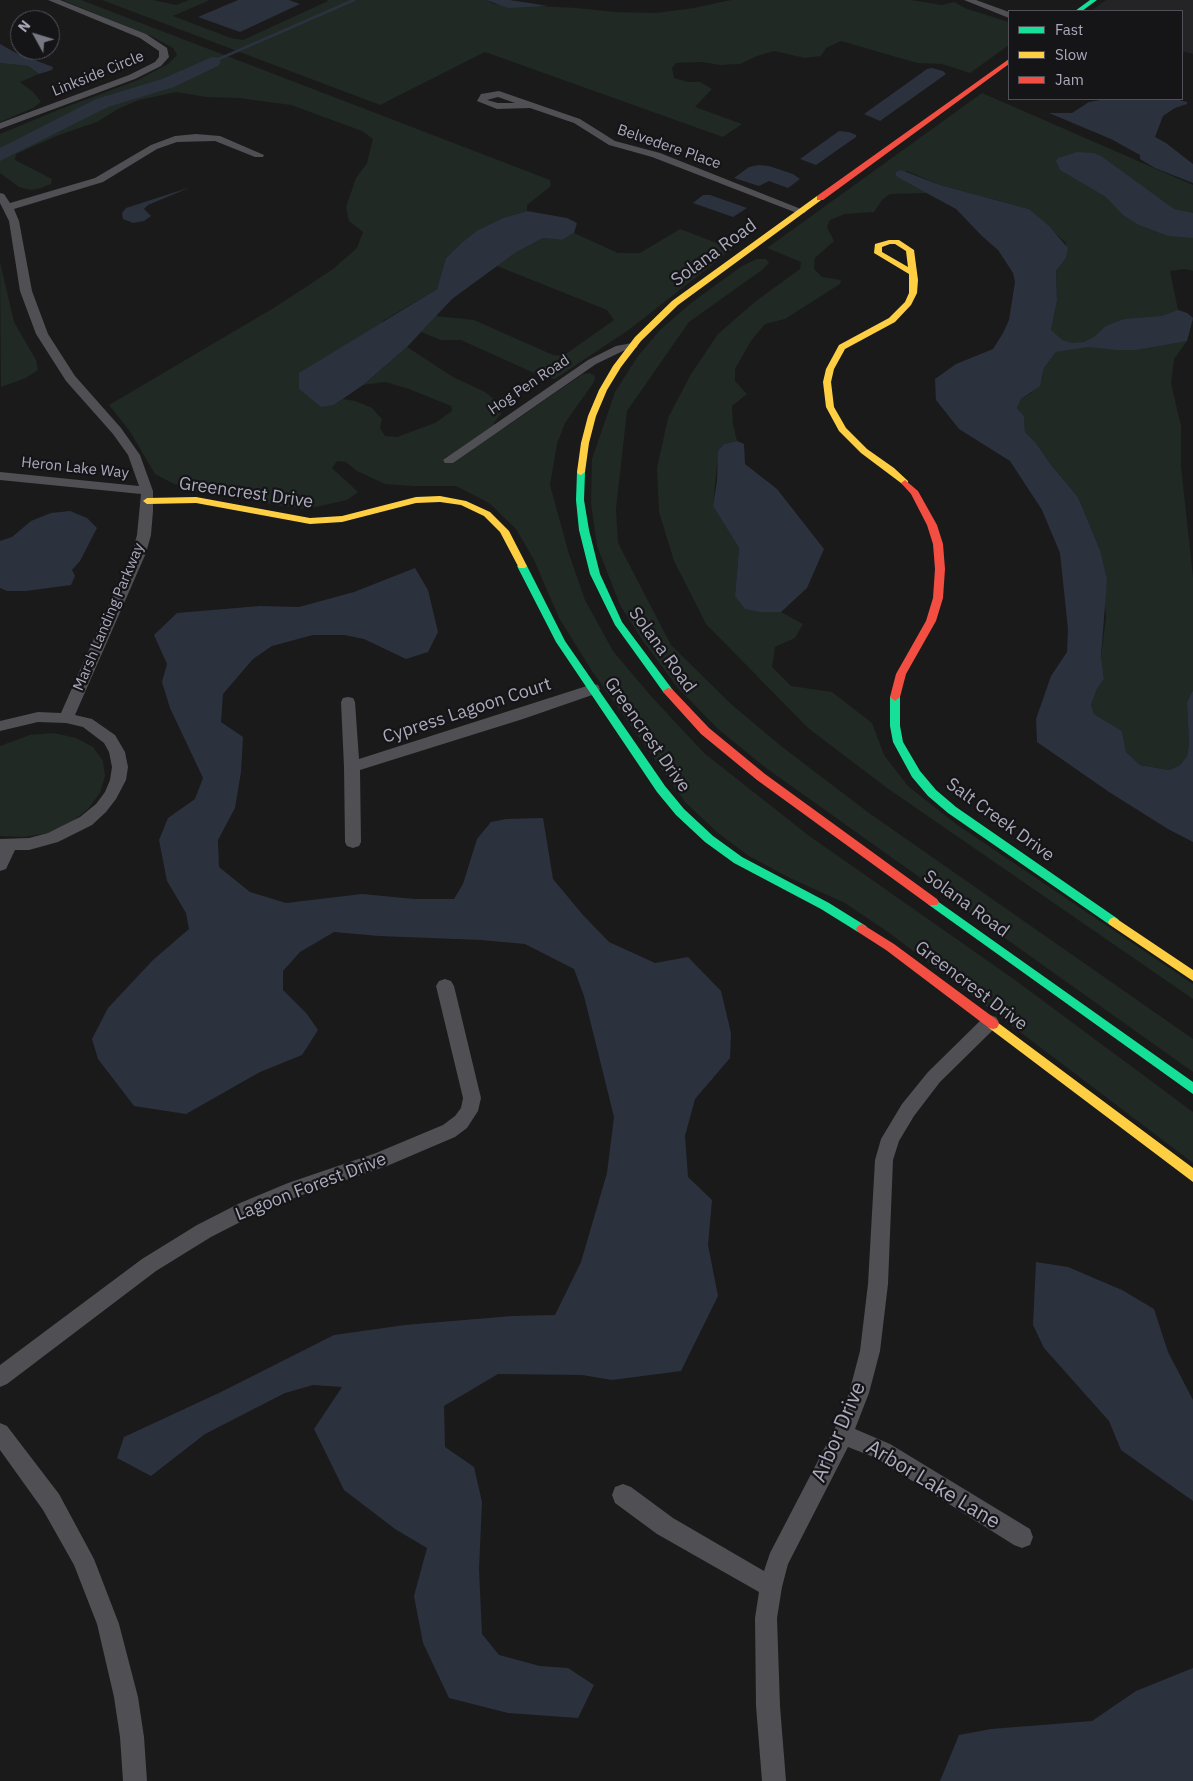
<!DOCTYPE html>
<html>
<head>
<meta charset="utf-8">
<style>
  body { margin:0 }
  #map { position:relative; width:1193px; height:1781px; overflow:hidden; background:#1a1a1b; font-family:"IBM Plex Sans",sans-serif }
  canvas { display:block }
  .legend { position:absolute; left:1008px; top:10px; width:175px; height:90px; box-sizing:border-box; background:#151417; border:1px solid #515059; margin:0; padding:6px 9px; list-style:none; font-size:15px; color:#ababbd }
  .legend li { display:flex; align-items:center; gap:10px; height:25px }
  .legend b { width:25px; border:1px solid #515059 }
  .north { position:absolute; left:10px; top:10px; width:50px; height:50px; box-sizing:border-box; background:#151417; border:1px solid #515059; border-radius:50%; rotate:309deg; font-size:14px; font-weight:700; line-height:20px; text-align:center; color:#ababbd }
  .north::after { content:''; display:block; margin:auto; width:18px; height:22px; background:#787884; clip-path:polygon(50% 0,100% 100%,50% 72%,0 100%) }
</style>
</head>
<body>
<div id="map">
<canvas width="1193" height="1781"></canvas>
<ul class="legend">
<li><b style="height:6px;background:#16e098"></b>Fast</li>
<li><b style="height:6px;background:#ffcf43"></b>Slow</li>
<li><b style="height:6px;background:#f24e42"></b>Jam</li>
</ul>
<div class="north">N</div>
</div>
<script>
const g = document.querySelector('canvas').getContext('2d');
g.lineJoin = 'round';
function fill(path, color) { g.fillStyle = color; g.fill(path, 'evenodd'); }
const poly = rows => new Path2D(rows.map(r => 'M' + r).join(''));
function stroke(path, color, width, dash) { g.strokeStyle = color; g.lineWidth = width; g.lineCap = dash ? 'butt' : 'round'; g.setLineDash(dash || []); g.stroke(path); }
function write(font, color, halo, rows, align = 'center') {
  g.font = font + ' "IBM Plex Sans",sans-serif'; g.lineWidth = 4.5; g.setLineDash([]); g.textBaseline = 'middle'; g.strokeStyle = halo; g.fillStyle = color; for (const [text, x, y, turn = 0] of rows) {
    g.save(); g.translate(x, y); g.rotate((+turn || 0) * Math.PI / 180); g.textAlign = isNaN(turn) ? turn : align; if (halo) g.strokeText(text, 0, 0); g.fillText(text, 0, 0); g.restore();
  }
}
const built = poly([
  [1106,0,1193,0,1193,54,1182,51,1182,11,1091,11]
]);
const green = poly([
  [62,0,81,0,550,180,551,186,527,205,527,211,503,218,478,230,446,258,437,289,383,321,334,405,343,399,355,401,372,408,382,419,380,428,385,436,397,437,435,423,452,411,451,406,409,389,385,382,363,385,407,347,453,377,485,392,503,406,501,414,493,424,504,428,583,374,590,373,595,376,594,382,565,423,557,444,550,485,569,554,585,600,613,651,650,695,704,753,808,835,1015,980,1193,1112,1193,1163,888,932,845,903,790,878,749,856,718,833,685,802,592,671,559,618,534,560,516,529,489,503,456,486,413,486,385,484,357,471,346,462,337,461,332,468,358,492,347,500,307,509,275,505,233,496,193,491,172,483,155,474,129,430,109,405,277,306,333,269,357,248,363,232,349,221,346,207,356,178,367,163,373,139,362,131,291,105,239,98,206,97,176,92,139,100,118,109,97,122,59,135,16,154,15,160,52,179,51,184,41,188,31,190,19,187,0,173,0,159,36,139,55,131,102,106,102,103,69,116,0,148,0,134,58,110,138,80,168,64,177,55,173,48,153,37],
  [102,0,153,0,176,5,189,0,210,0,173,16,231,38,243,40,328,1,326,0,486,0,494,4,576,8,615,12,656,13,694,8,731,0,911,0,942,5,954,2,967,9,1009,22,1009,45,970,73,942,64,917,63,841,41,826,48,821,56,805,58,774,51,757,56,740,64,720,65,702,62,676,63,672,68,674,78,688,82,700,82,712,89,695,107,742,124,723,137,485,52,380,105],
  [0,63,28,66,39,74,20,82,33,92,41,102,33,108,0,122],
  [982,93,1193,185,1193,271,1185,269,1170,271,1178,310,1187,313,1193,318,1187,341,1174,359,1171,383,1181,426,1181,466,1193,577,1193,690,1187,702,1189,744,1187,756,1180,765,1169,770,1140,765,1126,752,1122,731,1094,714,1091,705,1097,689,1104,679,1101,656,1106,618,1100,550,1078,497,1051,465,1036,443,1025,432,1024,416,1017,408,1021,399,1031,393,1042,379,1044,368,1056,352,1051,330,1057,301,1056,271,1066,258,1066,243,1029,209,940,185,907,171,896,176,928,193,890,194,882,200,874,212,845,214,830,220,827,227,834,241,815,258,814,269,822,277,841,280,840,284,785,319,765,324,751,341,735,369,735,381,747,394,732,406,733,424,737,441,724,444,717,465,713,506,739,548,735,596,759,612,781,612,803,624,795,638,775,647,772,667,791,686,832,692,872,723,884,755,908,786,956,824,1193,984,1193,999,887,788,808,728,706,624,674,561,659,512,657,468,668,418,691,374,718,334,756,301,800,269,801,262,767,248],
  [680,229,732,249,630,329,555,379,543,377,461,340,441,340,421,332,436,316,474,320,553,355,563,356,614,320,607,310,497,266,515,253,543,238,562,240,574,233,618,253,640,253],
  [757,259,766,259,769,263,762,270,689,322,627,411,616,509,618,543,671,645,731,704,781,746,869,813,1193,1039,1193,1072,766,768,718,729,678,688,643,641,620,605,597,546,591,503,592,459,615,392,638,356,660,330,691,303,742,266],
  [0,262,14,322,36,360,38,370,26,378,1,387],
  [54,733,76,738,93,747,103,761,105,776,100,793,88,809,70,823,48,833,24,837,0,836,0,746,30,735]
]);
const water = poly([
  [238,0,289,0,300,4,240,32,198,17],
  [486,0,510,0,548,6,508,8],
  [0,44,16,53,53,67,52,70,39,74,28,66,0,63],
  [932,68,943,71,946,74,880,121,864,114,927,69],
  [1105,99,1175,99,1187,102,1187,104,1175,108,1163,116,1155,137,1166,143,1193,164,1193,183,1155,168,1140,159,1140,155,1111,139,1049,113,1072,113,1089,102],
  [102,103,102,105,55,131,36,139,0,159,0,148,95,104],
  [839,131,849,132,856,135,856,137,816,165,800,159],
  [1077,152,1094,153,1101,156,1174,209,1193,213,1193,238,1168,236,1139,225,1123,215,1106,197,1060,170,1056,161,1058,158],
  [759,165,769,166,793,174,800,179,788,188,769,181,759,186,734,178,749,167],
  [901,170,940,185,1029,209,1049,226,1068,248,1066,258,1056,271,1057,301,1051,330,1062,340,1072,343,1084,342,1094,337,1106,326,1124,319,1162,316,1178,310,1187,313,1193,318,1187,341,1136,350,1117,350,1088,347,1056,352,1044,368,1040,386,1021,399,1017,408,1024,416,1025,432,1036,443,1051,465,1078,497,1100,550,1107,580,1101,656,1104,679,1097,689,1091,705,1094,714,1122,731,1126,752,1140,765,1169,770,1180,765,1187,756,1189,744,1187,702,1193,690,1193,842,1168,829,1109,792,1037,742,1036,719,1051,676,1067,652,1068,629,1060,553,1042,510,1010,461,959,429,936,400,935,379,956,364,993,349,1003,333,1009,320,1015,282,1013,273,998,250,982,236,956,209,899,178,896,176,896,172],
  [191,187,148,205,144,209,151,216,144,221,133,223,123,219,122,213,126,208],
  [703,195,710,195,747,208,733,217,693,203],
  [527,211,567,218,577,223,574,233,562,240,543,238,515,253,452,299,407,347,363,385,334,405,321,407,299,389,299,373,437,289,446,258,464,241,478,230,503,218],
  [737,441,744,444,745,464,777,489,824,549,807,588,781,612,759,612,745,609,735,596,739,548,713,506,717,481,718,451,724,444],
  [70,511,87,518,97,528,80,561,72,570,75,576,71,585,26,591,7,591,0,588,0,541,12,537,31,521,51,513],
  [415,568,428,590,438,632,428,652,406,659,364,639,344,635,313,635,272,646,253,659,223,694,221,722,243,737,241,772,235,808,218,840,219,867,250,892,286,903,362,894,415,899,454,899,463,884,477,839,491,822,506,819,543,818,553,879,583,915,609,942,655,963,688,957,721,991,731,1033,730,1058,695,1099,685,1136,688,1177,712,1200,708,1245,718,1296,681,1371,612,1380,582,1375,498,1374,444,1406,445,1447,474,1467,482,1502,479,1569,482,1634,499,1655,540,1666,568,1668,594,1685,578,1718,508,1713,449,1698,423,1643,414,1596,427,1548,395,1529,344,1490,314,1429,342,1387,313,1385,285,1393,205,1434,151,1476,117,1458,124,1437,221,1392,334,1335,405,1325,512,1316,555,1315,581,1262,607,1173,614,1117,584,996,574,969,525,944,481,940,379,936,334,932,300,952,283,971,283,990,307,1014,318,1030,302,1055,260,1072,186,1114,134,1106,98,1059,92,1039,108,1008,153,960,189,929,186,913,167,881,159,840,168,818,195,799,203,778,170,708,162,682,167,664,154,635,177,613,260,606,299,607,354,592],
  [1036,1262,1068,1267,1122,1290,1154,1309,1168,1352,1193,1400,1193,1501,1121,1450,1109,1421,1044,1348,1033,1325],
  [1193,1668,1193,1781,940,1781,959,1735,991,1729,1092,1721,1136,1691]
]);
const stream = poly([
  [212,62,354,0]
]);
const river = poly([
  [212,57,218,58,221,62,218,66,174,87,108,107,0,161,0,148,96,99,162,79,212,57]
]);
const street = poly([
  [48,0,60,0,146,34,167,48,169,57,161,66,135,79,0,129,0,123,129,75,155,62,159,57,159,51,140,38,48,0],
  [964,0,976,0,1009,12,1009,18,964,0],
  [499,91,580,119,615,141,660,153,806,211,805,213,797,213,652,157,609,145,574,123,530,108,497,109,477,101,481,94,499,91],
  [498,97,515,103,498,103,487,100,498,97],
  [196,134,220,136,264,155,263,157,255,157,215,141,177,142,157,149,103,182,14,209,19,221,32,291,48,334,75,376,121,428,140,455,153,491,153,511,151,535,146,553,75,715,92,719,115,735,125,752,128,767,126,780,116,799,106,812,92,825,58,842,29,850,15,850,6,869,0,871,0,839,29,838,48,833,80,817,96,804,105,792,110,780,112,767,109,752,104,743,83,727,66,723,38,722,0,731,0,721,38,712,61,713,132,553,137,535,141,494,0,480,0,472,139,486,128,455,113,434,66,381,36,334,20,291,9,221,0,203,0,193,4,194,10,203,95,178,151,145,175,136,196,134],
  [632,343,638,346,636,348,623,351,596,364,453,463,445,463,443,460,588,360,616,346,632,343],
  [593,684,598,685,600,689,598,693,523,719,360,770,361,842,359,846,353,848,347,846,345,842,344,767,341,702,343,698,348,697,353,698,355,702,359,759,593,684],
  [445,979,451,981,454,986,481,1098,478,1111,467,1128,455,1137,387,1166,299,1196,254,1215,211,1237,156,1271,7,1384,0,1387,0,1365,142,1259,197,1225,240,1203,288,1183,376,1153,443,1125,455,1116,461,1108,463,1098,436,986,439,981,445,979],
  [990,1015,996,1017,999,1022,996,1027,940,1082,914,1116,899,1141,893,1160,888,1284,880,1351,869,1393,855,1429,890,1444,1030,1529,1033,1537,1030,1545,1022,1548,1014,1545,876,1458,848,1447,788,1564,782,1587,777,1618,780,1706,786,1781,762,1781,756,1706,755,1618,759,1592,657,1534,615,1503,612,1495,615,1487,623,1484,631,1487,673,1518,764,1571,770,1553,835,1428,849,1393,860,1351,868,1284,875,1160,881,1139,902,1104,928,1072,984,1017,990,1015],
  [0,1423,7,1426,59,1494,94,1559,119,1624,138,1697,144,1737,147,1781,123,1781,120,1737,114,1697,97,1624,74,1565,43,1510,0,1450,0,1423]
]);
const fast = poly([
  [1090,0,1097,0,1082,11,1075,11,1090,0],
  [581,469,585,472,584,500,589,530,600,574,622,622,672,689,673,691,672,693,664,693,615,625,590,574,579,530,576,500,577,472,581,469],
  [522,563,527,566,565,641,665,786,684,809,713,836,742,857,829,903,866,926,868,929,866,932,858,932,821,909,734,863,705,842,676,815,657,792,556,642,517,566,522,563],
  [895,693,900,697,900,726,903,742,920,771,936,790,956,807,1118,919,1120,922,1118,925,1110,925,948,813,928,796,912,777,893,742,890,726,890,697,895,693],
  [933,898,1193,1082,1193,1094,929,905,927,902,929,899,933,898]
]);
const slow = poly([
  [817,196,824,198,678,305,641,341,621,367,607,390,596,416,589,443,585,472,581,475,578,474,577,472,581,443,588,416,599,390,613,366,635,337,672,301,817,196],
  [889,240,899,240,914,250,918,280,917,293,911,305,895,322,845,349,834,369,831,382,834,407,846,428,867,449,894,468,908,481,908,485,905,486,861,453,839,431,826,407,823,382,826,369,839,345,889,318,905,302,909,293,909,274,874,253,875,244,889,240],
  [890,244,895,244,906,251,908,267,882,252,882,247,890,244],
  [440,496,466,501,490,512,509,531,527,566,525,568,519,568,500,532,484,516,461,505,440,502,416,503,342,522,310,524,196,503,147,504,143,501,147,498,196,497,310,518,342,516,416,497,440,496],
  [1114,917,1193,970,1193,981,1110,925,1108,922,1110,919,1114,917],
  [993,1019,1193,1168,1193,1182,989,1028,987,1024,989,1020,993,1019]
]);
const jam = poly([
  [1009,59,1009,64,823,200,817,200,817,196,1009,59],
  [905,480,918,491,937,525,943,544,945,569,943,598,936,621,906,674,900,697,895,701,890,697,896,674,926,621,933,598,935,569,933,544,927,525,911,494,901,483,905,480],
  [668,688,672,689,709,728,765,774,937,899,939,902,937,905,929,905,757,780,701,734,664,693,663,691,668,688],
  [862,924,894,944,997,1020,999,1024,997,1028,993,1029,989,1028,886,950,858,932,856,929,858,926,862,924]
]);
const farStreetnames = [
  ["Linkside Circle",98,74,-22],
  ["Belvedere Place",669,147,19],
  ["Hog Pen Road",529,385,-34],
  ["Heron Lake Way",75,468,6],
  ["Marsh Landing Parkway",109,617,-67]
];
const streetNames = [
  ["Solana Road",714,253,-36],
  ["Greencrest Drive",246,493,8],
  ["Solana Road",662,650,54],
  ["Cypress Lagoon Court",467,711,-18],
  ["Greencrest Drive",647,735,55],
  ["Salt Creek Drive",1000,820,36],
  ["Solana Road",966,904,36],
  ["Greencrest Drive",971,986,37],
  ["Lagoon Forest Drive",311,1187,-21]
];
const nearStreetnames = [
  ["Arbor Drive",839,1432,-67],
  ["Arbor Lake Lane",933,1485,31]
];
fill(built, '#242427');
fill(green, '#202924');
fill(water, '#2c313e');
stroke(stream, '#2c313e', 3);
fill(river, '#2c313e');
fill(street, '#4f4f54');
fill(fast, '#16e098');
fill(slow, '#ffcf43');
fill(jam, '#f24e42');
write('15px', '#ababbd', '#151417', farStreetnames);
write('18px', '#ababbd', '#151417', streetNames);
write('21px', '#ababbd', '#151417', nearStreetnames);
</script>
</body>
</html>
